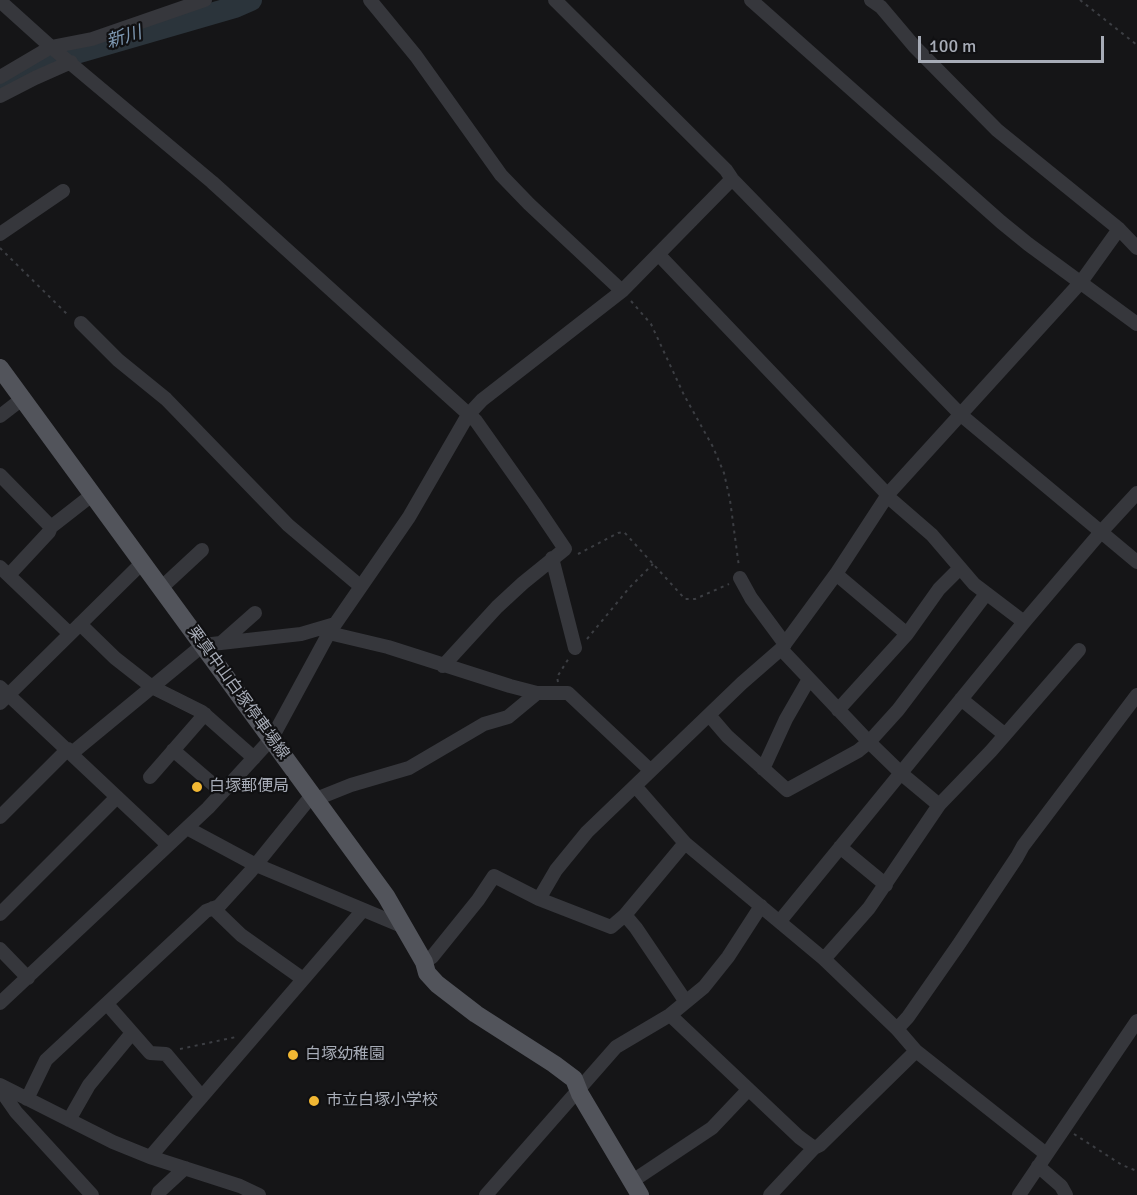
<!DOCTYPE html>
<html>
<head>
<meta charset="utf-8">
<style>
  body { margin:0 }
  #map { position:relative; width:1137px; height:1195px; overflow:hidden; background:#151517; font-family:Signika,sans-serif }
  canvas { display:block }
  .scale { position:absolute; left:918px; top:36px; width:186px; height:27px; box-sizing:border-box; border:3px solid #a7acb7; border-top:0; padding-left:8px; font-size:18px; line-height:21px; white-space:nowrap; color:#a7acb7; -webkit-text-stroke:4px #101012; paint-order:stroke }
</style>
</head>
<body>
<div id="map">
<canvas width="1137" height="1195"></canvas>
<div class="scale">100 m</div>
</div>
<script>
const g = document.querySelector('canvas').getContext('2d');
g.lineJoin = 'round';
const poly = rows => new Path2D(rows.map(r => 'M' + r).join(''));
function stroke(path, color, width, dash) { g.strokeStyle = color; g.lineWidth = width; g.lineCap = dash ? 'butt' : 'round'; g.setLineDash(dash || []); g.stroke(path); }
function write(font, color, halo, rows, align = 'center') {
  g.font = font + ' Signika,"Noto Sans JP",sans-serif'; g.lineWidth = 4.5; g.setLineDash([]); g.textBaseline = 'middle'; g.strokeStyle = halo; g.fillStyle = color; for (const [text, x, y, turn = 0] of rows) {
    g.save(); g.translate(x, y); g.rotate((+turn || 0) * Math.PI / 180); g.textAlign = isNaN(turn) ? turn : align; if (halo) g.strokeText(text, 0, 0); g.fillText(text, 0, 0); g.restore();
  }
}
const river = poly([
  [0,86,45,62,235,7,251,0]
]);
const path = poly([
  [1080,0,1137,45],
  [0,248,69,316],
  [631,301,651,324,684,395,713,447,724,473,730,500,739,567],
  [578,554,618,533,624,532,685,599,695,599,729,584],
  [587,639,630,587,653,564],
  [558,682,557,677,569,658],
  [180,1049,236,1037],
  [1074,1134,1122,1165,1137,1171]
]);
const minor = poly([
  [370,0,416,56,501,175,529,204,622,291],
  [555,0,726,170,732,179,961,415,1137,562],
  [751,0,1001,222,1028,244,1137,324],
  [871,0,881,7,914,46,997,130,1119,229,1137,248],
  [0,1,51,47,212,182,476,421,534,503,565,549,523,583,497,607,443,666],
  [0,77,51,47,92,39,205,0],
  [0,96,35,78,71,62],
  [0,234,63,191],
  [658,254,885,492,889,493],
  [81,323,118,360,166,399,288,525,360,586],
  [0,416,22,399],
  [0,475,51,527,92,495],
  [887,496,932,535,974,584,1024,622],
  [552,558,575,648],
  [0,567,70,634],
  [836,574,907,634],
  [9,575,49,532,51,527],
  [740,578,751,598,785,644],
  [161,588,202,550],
  [80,624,115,658,152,687,202,712,254,758],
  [329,633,388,647,510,686,537,693,568,693,650,770],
  [221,643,255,613],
  [781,649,869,742,898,710,986,594],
  [0,687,168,845],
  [961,699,1004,734],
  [0,703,142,563],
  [838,710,907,634,939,589,959,569],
  [709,715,727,736,787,790,858,751,869,742,903,775,939,805],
  [173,750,222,792],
  [72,753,203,645,301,634,335,624],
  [763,769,786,719,809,679],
  [150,777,205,714],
  [636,787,685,843,824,959,897,1029,916,1051,1046,1154],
  [316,799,351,785,409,768,484,724,508,717,537,693],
  [0,817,68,749],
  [187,828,254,864,402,926],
  [840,847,886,885],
  [539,899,556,870,587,832,742,683,781,649,836,574,889,493,1081,282,1119,229],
  [213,908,241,935,303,979],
  [0,914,117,797],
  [625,915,636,928,686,1002],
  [780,921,1025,621,1101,532,1137,493],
  [0,949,28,978],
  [824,959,869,908,939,805,991,751,1079,650],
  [424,962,432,957,478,900,494,876,539,899,611,927,625,915,685,843],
  [0,1003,208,808,272,738,329,633,409,517,468,415,482,400,622,291,732,179],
  [107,1004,150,1053,166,1054,202,1097],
  [670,1015,799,1137,814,1148],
  [897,1029,908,1017,959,944,1017,857,1023,846,1137,695],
  [0,1085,113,1142,150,1157,240,1186,259,1195],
  [0,1089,16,1112,92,1195],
  [27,1099,46,1060,206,911,219,906,250,872,313,794],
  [69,1120,89,1085,132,1033],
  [150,1157,363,910],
  [1038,1166,1061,1186,1066,1195],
  [631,1182,712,1128,748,1090],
  [158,1195,159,1192,185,1168],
  [486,1195,616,1047,670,1015,704,987,728,957,761,906],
  [770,1195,814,1148,820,1145,916,1051],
  [1019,1195,1137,1021]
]);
const major = poly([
  [0,368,386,896,424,962,427,973,437,984,476,1014,554,1064,574,1079,580,1094,640,1195]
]);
const markers = [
  [197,787,6,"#f1b733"],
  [293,1055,6,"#f1b733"],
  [314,1101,6,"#f1b733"]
];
const streetNames = [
  ["栗真中山白塚停車場線",238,693,54]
];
const poiNames = [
  ["白塚郵便局",209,787],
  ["白塚幼稚園",305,1055],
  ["市立白塚小学校",326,1101]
];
const waterNames = [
  ["新川",124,38,-17]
];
stroke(river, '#2b343b', 22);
stroke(path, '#3c3e43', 2, [3, 4.5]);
stroke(minor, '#36373c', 14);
stroke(major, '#52545b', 18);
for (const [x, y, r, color] of markers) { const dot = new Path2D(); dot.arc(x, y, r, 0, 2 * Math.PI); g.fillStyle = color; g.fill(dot); stroke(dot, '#101012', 2); }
write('16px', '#a7acb7', '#101012', streetNames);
write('16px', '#a7acb7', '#101012', poiNames, 'left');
write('italic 18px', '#7e98b2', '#101012', waterNames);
</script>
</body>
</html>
